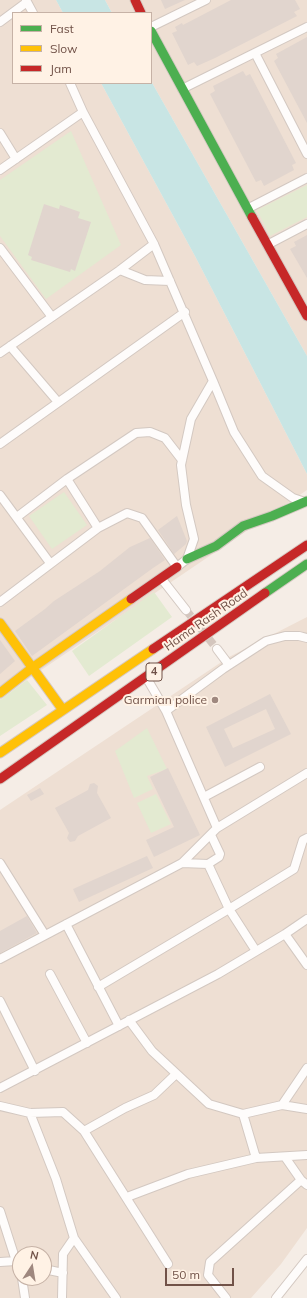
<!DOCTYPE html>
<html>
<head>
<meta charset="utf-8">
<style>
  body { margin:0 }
  #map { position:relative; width:307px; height:1298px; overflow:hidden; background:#f5ede6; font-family:Mulish,sans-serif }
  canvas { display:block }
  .legend { position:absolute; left:12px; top:12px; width:140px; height:72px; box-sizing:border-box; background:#fff2e5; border:1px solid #c6b2a6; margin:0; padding:5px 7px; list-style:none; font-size:12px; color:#715248 }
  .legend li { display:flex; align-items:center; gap:8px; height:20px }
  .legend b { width:20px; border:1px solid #c6b2a6 }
  .north { position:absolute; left:12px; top:1246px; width:40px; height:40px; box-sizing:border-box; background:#fff2e5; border:1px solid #c6b2a6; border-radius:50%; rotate:12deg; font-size:11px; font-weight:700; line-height:16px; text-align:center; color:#715248 }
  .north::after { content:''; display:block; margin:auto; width:14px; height:18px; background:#9f887f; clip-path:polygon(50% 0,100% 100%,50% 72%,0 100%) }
  .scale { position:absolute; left:165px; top:1268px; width:69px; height:18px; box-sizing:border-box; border:2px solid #715248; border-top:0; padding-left:5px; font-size:12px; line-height:14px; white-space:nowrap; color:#715248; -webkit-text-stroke:3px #fff2e5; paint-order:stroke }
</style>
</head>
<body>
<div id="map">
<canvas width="307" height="1298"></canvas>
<ul class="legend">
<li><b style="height:5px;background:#4caf50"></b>Fast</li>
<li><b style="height:5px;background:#ffc107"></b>Slow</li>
<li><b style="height:5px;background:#c62828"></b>Jam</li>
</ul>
<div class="north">N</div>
<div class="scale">50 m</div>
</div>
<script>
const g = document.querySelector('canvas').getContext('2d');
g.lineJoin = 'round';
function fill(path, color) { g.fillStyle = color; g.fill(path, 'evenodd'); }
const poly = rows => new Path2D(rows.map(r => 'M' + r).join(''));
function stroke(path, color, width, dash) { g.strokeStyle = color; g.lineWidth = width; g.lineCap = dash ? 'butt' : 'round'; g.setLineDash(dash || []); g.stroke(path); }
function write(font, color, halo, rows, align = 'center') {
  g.font = font + ' Mulish,sans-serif'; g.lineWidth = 4; g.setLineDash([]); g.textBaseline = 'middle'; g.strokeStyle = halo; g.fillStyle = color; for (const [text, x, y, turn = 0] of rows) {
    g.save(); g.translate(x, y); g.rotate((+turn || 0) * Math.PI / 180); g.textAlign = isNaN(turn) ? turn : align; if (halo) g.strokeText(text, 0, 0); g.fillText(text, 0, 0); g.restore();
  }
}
const residential = poly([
  [0,0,56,0,63,13,13,13,13,83,101,83,196,258,307,474,307,490,28,679,0,700],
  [105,0,307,0,307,356,151,81,151,13,112,13],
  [307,617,307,1228,281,1264,251,1298,0,1298,0,810,229,657],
  [20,1254,44,1254,44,1278,20,1278]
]);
const green = poly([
  [71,131,121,245,46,299,0,236,0,180],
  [307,185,307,217,270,236,257,210],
  [64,492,87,525,52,549,29,516],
  [154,592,172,617,89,676,72,651],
  [27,680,47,705,0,736,0,700],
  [147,728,167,769,147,776,153,789,134,798,115,751],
  [156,794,171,824,151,833,137,803]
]);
const water = poly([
  [56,0,105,0,112,13,63,13],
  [151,81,307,356,307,474,196,258,101,83,151,83]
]);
const building = poly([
  [161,0,185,0,165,9],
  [231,0,295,0,300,9,294,12,297,16,215,58,197,66,194,62,188,65,172,33,177,31,175,27,182,23,183,25],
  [307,37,307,123,274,61,278,58,276,54],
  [243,71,246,76,250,74,296,163,292,165,294,170,264,186,261,180,256,182,210,94,215,91,213,86],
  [44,204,59,209,60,205,80,212,78,218,91,222,75,271,71,269,70,272,31,260,32,257,28,255],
  [307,235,307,278,290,249,296,246,294,242],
  [177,516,187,541,186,544,174,554,158,530],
  [150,538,165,560,153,568,32,656,15,631,45,609,54,601,100,571,130,547],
  [0,640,15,661,0,674],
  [270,694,291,734,225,767,206,727],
  [266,709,275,729,233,748,224,729],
  [168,768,200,835,154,857,146,840,174,827,150,777],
  [94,783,98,786,97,793,111,818,78,836,75,841,70,842,67,838,69,833,55,808,88,790,90,784],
  [40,788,44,794,31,801,27,795],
  [147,856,153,868,79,902,73,889],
  [27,916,37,933,0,953,0,931]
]);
const streetTunnel = poly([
  [186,610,217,649]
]);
const street = poly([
  [26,0,33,13],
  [0,22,27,2],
  [151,27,206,0],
  [255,53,307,154],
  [182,89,307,27],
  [0,133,16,159],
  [0,170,83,112],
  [247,209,307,178],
  [267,245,307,224],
  [0,248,52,317],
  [120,270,145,280,170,281],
  [10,346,58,402],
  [0,353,120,270,154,244],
  [213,381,234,432,262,476,293,498,305,502],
  [0,444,185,312],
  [67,479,98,528],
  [0,495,50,563],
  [17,517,67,479,136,433,150,432,165,438,182,460],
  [161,578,186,610],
  [0,602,98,528,127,513,142,518,177,567,187,559,194,539,186,505,181,465,191,419,213,381,154,244,83,112,70,83],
  [217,649,229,665],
  [146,677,166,711,223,669,266,641,285,636,299,636,307,638],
  [166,711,217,828],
  [204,797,260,767],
  [211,835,220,854,219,857,208,864,229,909,256,951],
  [0,863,45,935],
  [182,863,208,864],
  [66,924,119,1026],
  [285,934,307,965],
  [0,959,182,863,217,828,307,773],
  [50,974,87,1043],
  [98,987,229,909,294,869,303,840,307,838],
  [0,1001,35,1071],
  [129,1020,152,1051,209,1104,243,1114,282,1105,307,1109],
  [0,1088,218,974,285,934,307,919],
  [282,1105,307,1068],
  [0,1106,30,1113,63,1112,84,1131,168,1264],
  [30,1113,56,1179,74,1238,116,1298],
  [243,1114,256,1158],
  [84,1131,125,1108,154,1095,176,1074],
  [285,1157,301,1180,307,1185],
  [127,1197,188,1174,256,1158,307,1155],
  [0,1211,16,1261,20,1268],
  [0,1262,16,1261],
  [44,1269,63,1273],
  [22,1278,25,1298],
  [62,1298,63,1254,74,1238],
  [226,1298,208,1275,210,1262,301,1180],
  [276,1298,307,1259]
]);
const fast = poly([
  [151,31,252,217],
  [187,559,216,546,243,526,272,516,307,501],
  [265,593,307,564]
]);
const slow = poly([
  [0,623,63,710],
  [0,693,32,668,131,599],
  [0,753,153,649]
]);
const jam = poly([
  [135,0,141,13],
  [252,217,307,316],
  [131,599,177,567],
  [153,649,307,545],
  [0,779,265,593]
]);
const markers = [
  [215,700,4,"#9f887f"]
];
const shields = [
  [154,672,16]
];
const shieldNames = [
  ["4",154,672]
];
const streetNames = [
  ["Hama Rash Road",206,620,-35]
];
const poiNames = [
  ["Garmian police",207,700]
];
fill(residential, '#eedfd3');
fill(green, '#e3ead1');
fill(water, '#c8e5e4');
fill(building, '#e1d5ce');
stroke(streetTunnel, '#d4c6be', 8, [8, 4]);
stroke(street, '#d3c8c1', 10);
stroke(fast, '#d5c9c2', 11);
stroke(slow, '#d5c9c2', 11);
stroke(jam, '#d5c9c2', 11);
stroke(street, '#fefcfb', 8);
stroke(fast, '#4caf50', 9);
stroke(slow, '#ffc107', 9);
stroke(jam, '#c62828', 9);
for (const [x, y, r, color] of markers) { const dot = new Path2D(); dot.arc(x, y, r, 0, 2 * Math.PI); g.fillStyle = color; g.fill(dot); stroke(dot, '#fff2e5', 1.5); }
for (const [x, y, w] of shields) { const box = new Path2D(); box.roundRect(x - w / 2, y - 9, w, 18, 3); g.fillStyle = '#fff2e5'; g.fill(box); stroke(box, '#715248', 1); }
write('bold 11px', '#715248', null, shieldNames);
write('12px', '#715248', '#fff2e5', streetNames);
write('12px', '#715248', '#fff2e5', poiNames, 'right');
</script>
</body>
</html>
